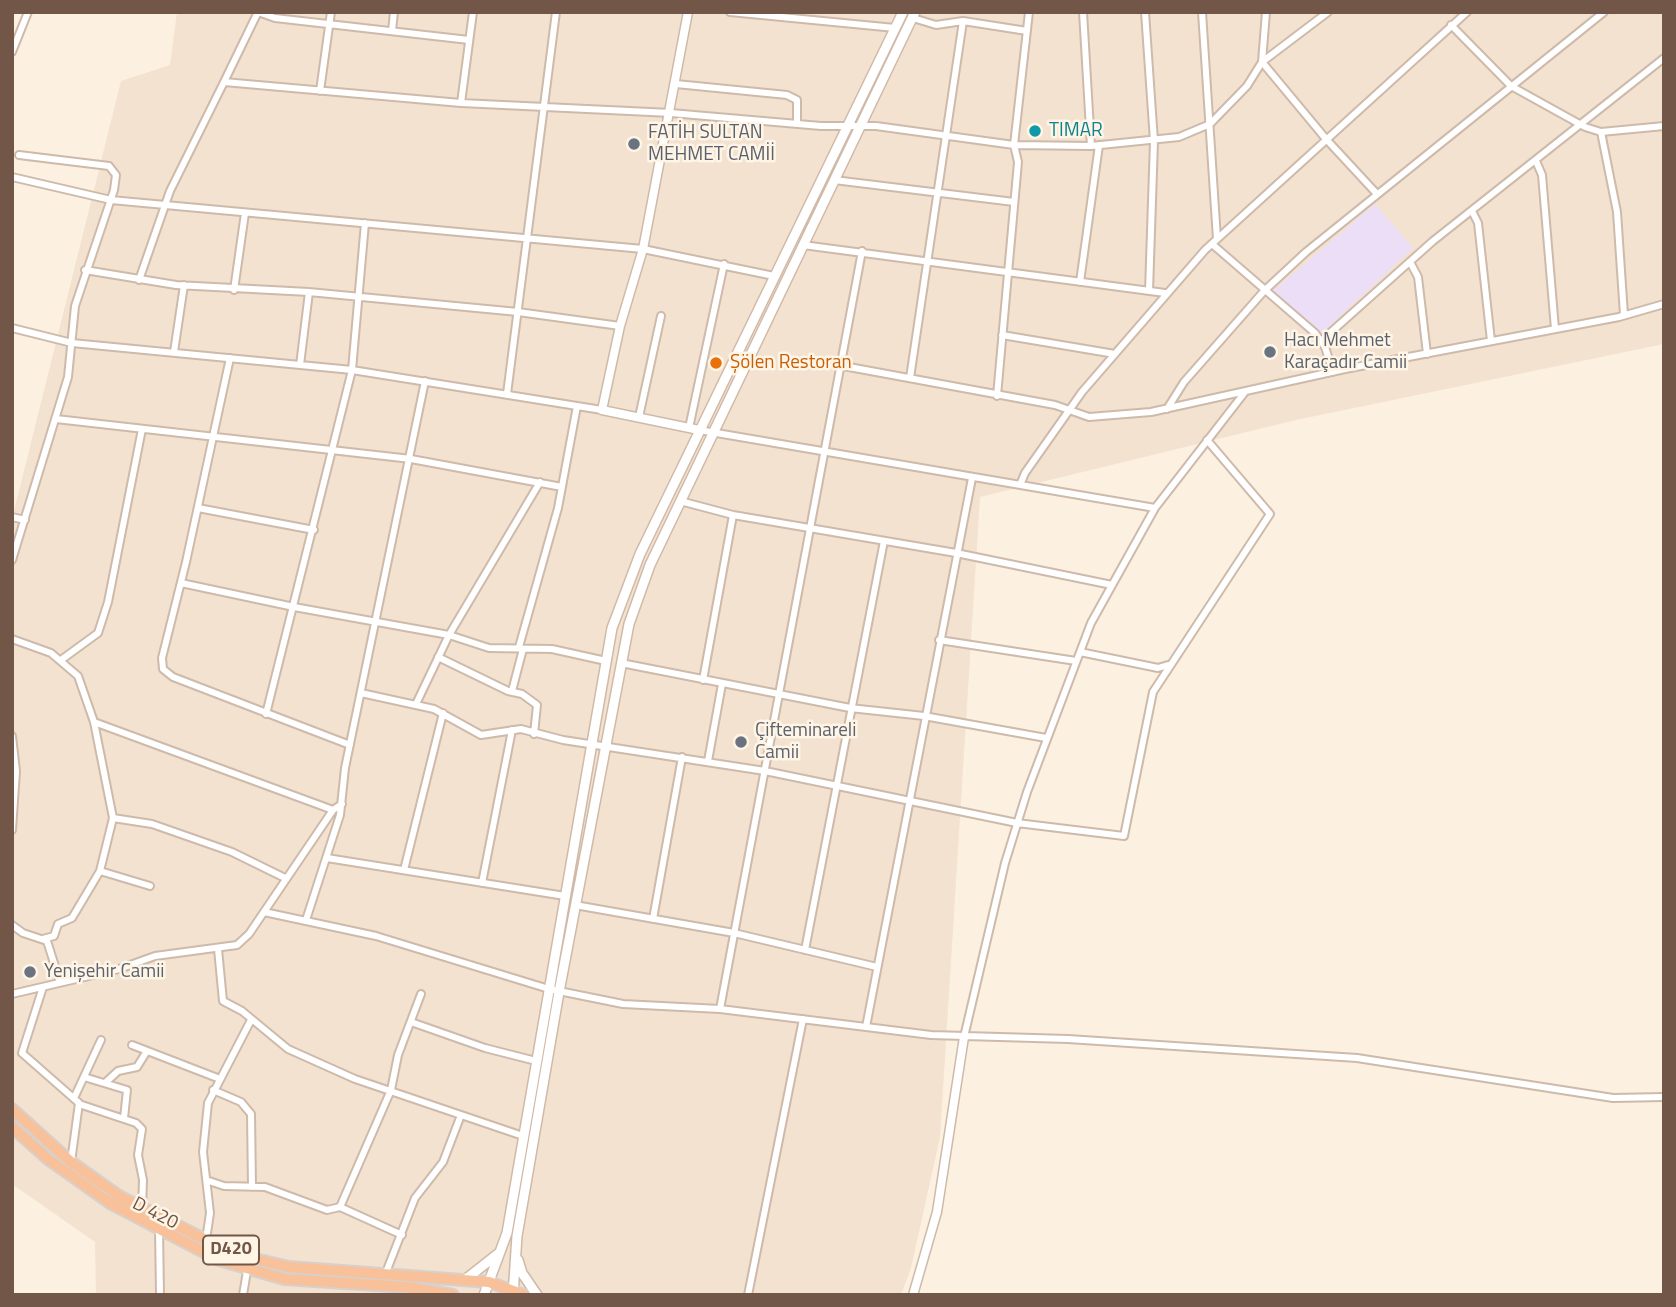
<!DOCTYPE html>
<html>
<head>
<meta charset="utf-8">
<style>
  body { margin:0 }
  #map { position:relative; width:1676px; height:1307px; overflow:hidden; background:#fcf0e1; font-family:"Titillium Web",sans-serif }
  canvas { display:block }
  .frame { position:absolute; inset:0; border:14px solid #725648; pointer-events:none }
</style>
</head>
<body>
<div id="map">
<canvas width="1676" height="1307"></canvas>
<div class="frame"></div>
</div>
<script>
const g = document.querySelector('canvas').getContext('2d');
g.lineJoin = 'round';
function fill(path, color) { g.fillStyle = color; g.fill(path, 'evenodd'); }
const poly = rows => new Path2D(rows.map(r => 'M' + r).join(''));
function stroke(path, color, width, dash) { g.strokeStyle = color; g.lineWidth = width; g.lineCap = dash ? 'butt' : 'round'; g.setLineDash(dash || []); g.stroke(path); }
function write(font, color, halo, rows, align = 'center') {
  g.font = font + ' "Titillium Web",sans-serif'; g.lineWidth = 5; g.setLineDash([]); g.textBaseline = 'middle'; g.strokeStyle = halo; g.fillStyle = color; for (const [text, x, y, turn = 0] of rows) {
    g.save(); g.translate(x, y); g.rotate((+turn || 0) * Math.PI / 180); g.textAlign = isNaN(turn) ? turn : align; if (halo) g.strokeText(text, 0, 0); g.fillText(text, 0, 0); g.restore();
  }
}
const residential = poly([
  [177,12,1664,12,1664,344,1296,420,980,497,940,1137,911,1268,901,1295,96,1295,95,1242,12,1184,12,519,121,81,170,65]
]);
const education = poly([
  [1375,204,1413,248,1323,332,1317,331,1273,296,1274,290]
]);
const minor = poly([
  [258,12,275,18,469,40],
  [730,12,895,28],
  [1083,12,1091,146],
  [1145,12,1154,141,1149,291],
  [1202,12,1217,239],
  [1328,12,1262,62,1326,139,1377,194],
  [913,18,936,25,963,21,1027,31],
  [1451,25,1511,86,1585,127,1601,132,1664,126],
  [392,31,394,12],
  [12,52,28,12],
  [224,82,257,14],
  [676,84,787,95,797,100,797,123],
  [320,91,331,12],
  [461,103,473,12],
  [1601,132,1617,212,1624,315],
  [1536,161,1542,175,1555,329],
  [12,177,111,200,643,249,774,276],
  [834,180,1014,202],
  [1472,211,1478,223,1491,341],
  [1212,244,1315,333,1325,347,1333,372],
  [803,245,1165,293],
  [1410,262,1418,277,1427,354],
  [85,270,176,285,309,292,518,312,620,326],
  [139,280,170,191,224,82,461,103,671,113,821,126,876,126,1014,145,1091,146,1179,137,1210,124,1247,86,1262,62,1266,12],
  [1080,282,1099,145],
  [234,290,245,213],
  [12,328,72,343,352,370,602,410],
  [1002,335,1115,354],
  [1321,341,1433,241,1664,58],
  [174,352,184,285],
  [230,358,186,562,162,658,163,669,173,677,350,745],
  [300,365,309,292],
  [838,365,1055,405,1089,417,1151,412,1345,369,1619,317,1664,304],
  [910,378,963,21],
  [507,394,556,12],
  [997,396,1018,162,1014,145,1029,12],
  [1167,409,1184,382,1264,291,1306,252,1604,12],
  [639,417,661,316],
  [56,419,411,459,562,487],
  [689,428,724,264],
  [699,430,1155,508],
  [1020,485,1025,473,1082,392,1205,250,1467,12],
  [680,501,733,515,956,553,1112,585],
  [198,508,314,530],
  [12,517,25,520],
  [12,560,68,377,75,306,114,190,116,175,109,166,19,155],
  [181,583,294,607,449,635,489,648,552,649,606,661],
  [12,639,51,653,78,676,94,722,113,818,100,871,72,918,58,924,54,936,43,939],
  [939,640,1076,661],
  [519,647,558,508,577,406],
  [1080,652,1158,668,1168,665],
  [438,657,508,691,522,694,537,705,534,734],
  [61,660,98,633,108,602,142,429],
  [621,663,850,708,924,716,1046,738],
  [703,680,733,515],
  [512,691,523,649],
  [361,693,434,709,481,735,521,729,563,740,765,771,1017,823,1124,836,1153,692,1270,514,1207,440],
  [416,704,449,635,540,482],
  [266,714,352,370,365,223],
  [94,722,333,810],
  [12,736,16,771,12,830],
  [708,761,722,684],
  [113,818,152,824,232,852,285,878],
  [327,858,565,896],
  [404,870,443,713],
  [100,871,150,886],
  [482,883,512,730],
  [575,905,734,933,877,967],
  [264,912,376,936,549,989,623,1004,720,1009,931,1035,1068,1039,1357,1058,1613,1098,1664,1097],
  [653,919,682,757],
  [306,920,340,815,345,768,425,381],
  [12,925,23,933,47,941,60,982],
  [218,949,223,1001,242,1011,288,1049,355,1079,523,1136],
  [805,950,884,541],
  [43,987,22,1053,79,1103,71,1162],
  [12,994,119,969,155,956,237,945,249,934,333,810,342,804],
  [720,1009,862,251],
  [411,1022,485,1048,536,1061],
  [866,1027,972,478],
  [964,1037,1005,863,1027,792,1091,623,1155,508,1245,392],
  [132,1045,220,1079],
  [84,1077,127,1090,124,1118],
  [105,1083,118,1071,137,1067,147,1051],
  [213,1090,241,1102,251,1114,252,1187],
  [75,1096,101,1040],
  [79,1104,136,1123,142,1129,138,1155,143,1180,142,1208],
  [209,1181,224,1186,265,1187,327,1210,340,1207,402,1235],
  [340,1207,391,1090,398,1055,421,994],
  [159,1229,160,1295],
  [206,1240,210,1213,203,1152,208,1103,251,1020],
  [385,1275,415,1198,443,1162,461,1115],
  [243,1295,247,1271],
  [748,1295,803,1019]
]);
const tertiary = poly([
  [688,12,643,249,620,326,602,410,699,430],
  [913,1295,937,1212,964,1037]
]);
const secondary = poly([
  [518,1260,522,1273,537,1295],
  [466,1279,499,1253],
  [484,1295,507,1233,612,628,640,554,903,12],
  [513,1295,517,1236,559,992,629,624,650,565,915,12]
]);
const trunk = poly([
  [12,1109,71,1162,119,1196,206,1240,251,1258,289,1267,489,1282,524,1295],
  [12,1127,48,1159,110,1203,219,1260,284,1279,406,1287,453,1295]
]);
const markers = [
  [1035,131,7,"#0f9aa8"],
  [634,144,7,"#6b7280"],
  [1270,352,7,"#6b7280"],
  [716,363,7,"#e8710a"],
  [741,742,7,"#6b7280"],
  [30,972,7,"#6b7280"]
];
const shields = [
  [231,1250,56]
];
const shieldNames = [
  ["D420",231,1250]
];
const cultureNames = [
  ["TIMAR",1049,131]
];
const worshipNames = [
  ["FATİH SULTAN",648,133],
  ["MEHMET CAMİİ",648,155],
  ["Hacı Mehmet",1284,341],
  ["Karaçadır Camii",1284,363],
  ["Çifteminareli",755,731],
  ["Camii",755,753],
  ["Yenişehir Camii",44,972]
];
const foodNames = [
  ["Şölen Restoran",730,363]
];
const streetNames = [
  ["D 420",155,1214,27]
];
fill(residential, '#f3e2cf');
fill(education, '#eddef8');
stroke(minor, '#cebaab', 10);
stroke(tertiary, '#cebaab', 11);
stroke(secondary, '#d1b9a8', 12);
stroke(trunk, '#d8d0cc', 14);
stroke(minor, '#fff', 6);
stroke(tertiary, '#fff', 8);
stroke(secondary, '#fff', 9);
stroke(trunk, '#f8c199', 10);
for (const [x, y, r, color] of markers) { const dot = new Path2D(); dot.arc(x, y, r, 0, 2 * Math.PI); g.fillStyle = color; g.fill(dot); stroke(dot, '#fff5e6', 2.5); }
for (const [x, y, w] of shields) { const box = new Path2D(); box.roundRect(x - w / 2, y - 14.5, w, 29, 5); g.fillStyle = '#fff5e6'; g.fill(box); stroke(box, '#725648', 2); }
write('bold 18px', '#725648', null, shieldNames);
write('19px', '#0d838f', '#fff5e6', cultureNames, 'left');
write('19px', '#5b616d', '#fff5e6', worshipNames, 'left');
write('19px', '#c56008', '#fff5e6', foodNames, 'left');
write('19px', '#725648', '#fff5e6', streetNames);
</script>
</body>
</html>
